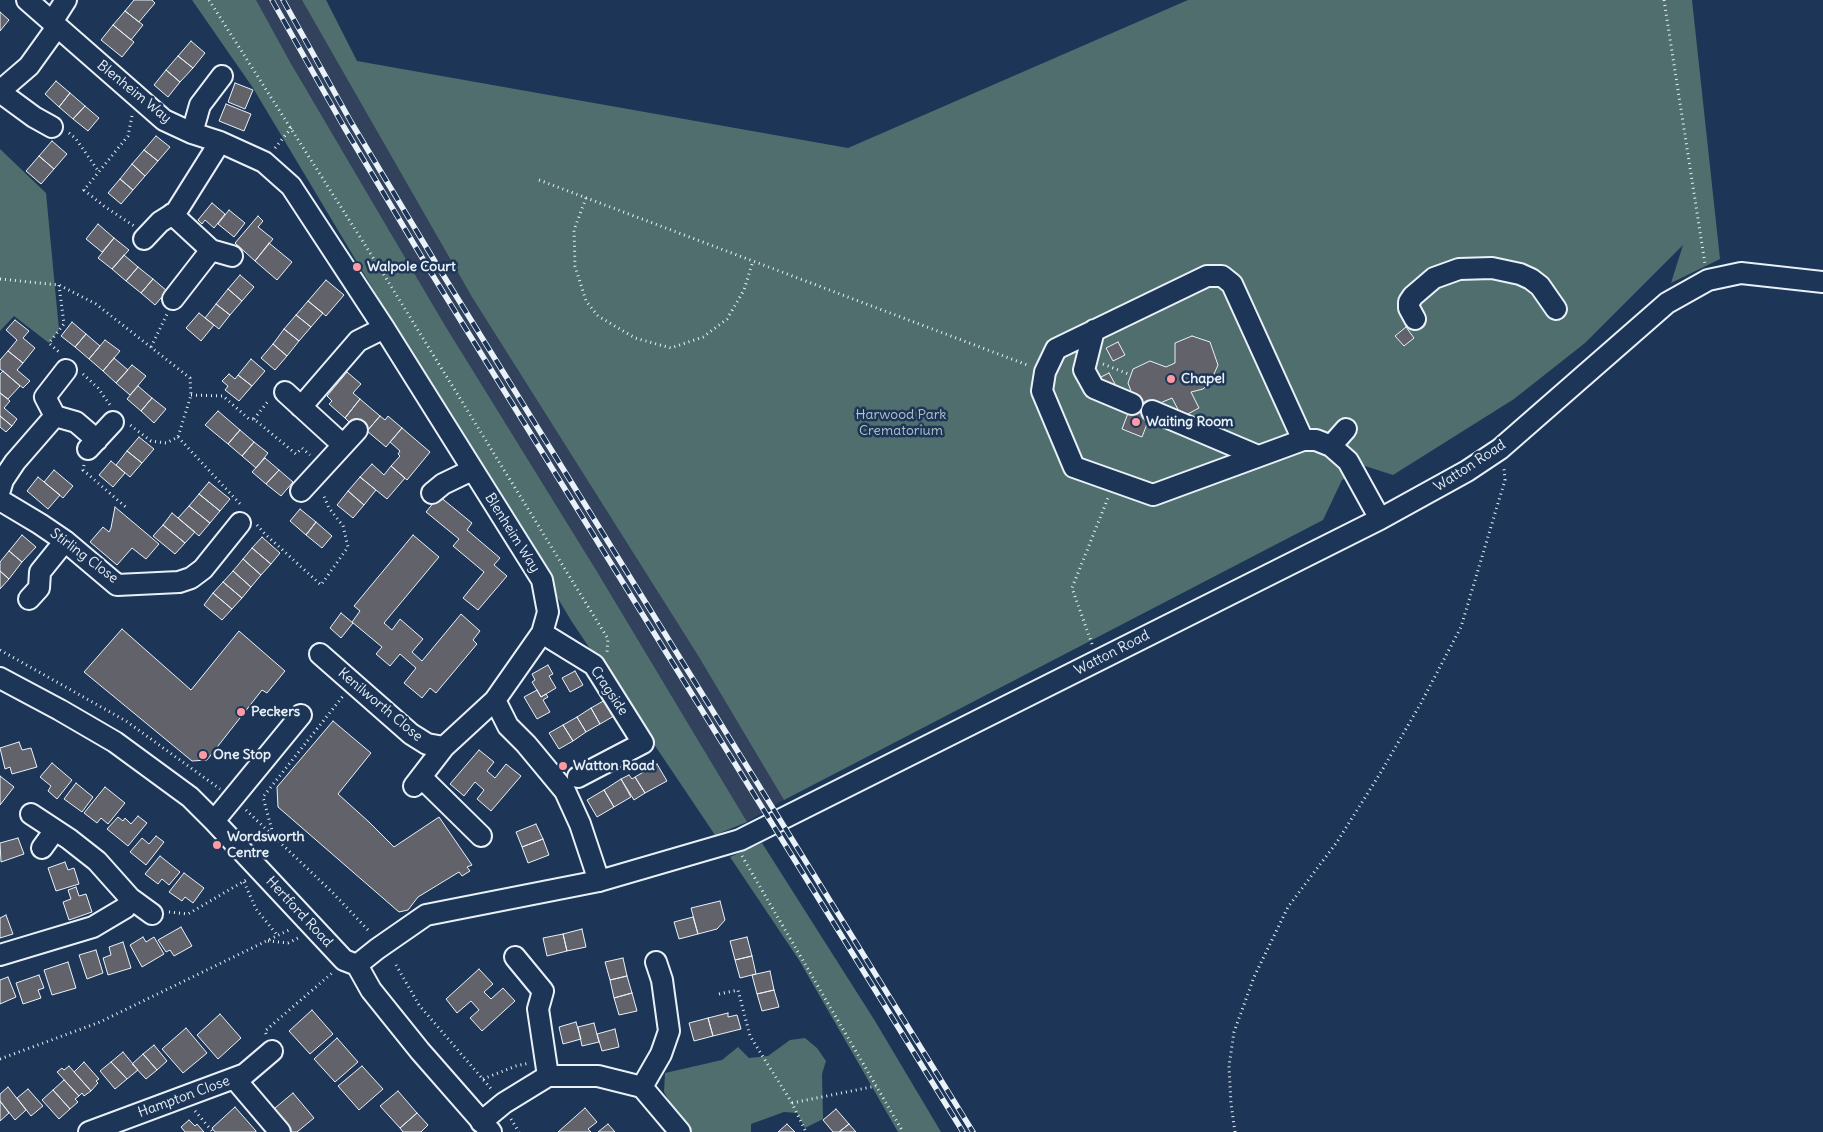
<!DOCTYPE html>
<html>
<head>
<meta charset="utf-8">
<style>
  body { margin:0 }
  canvas { display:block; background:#1d3557 }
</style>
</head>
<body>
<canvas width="1823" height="1132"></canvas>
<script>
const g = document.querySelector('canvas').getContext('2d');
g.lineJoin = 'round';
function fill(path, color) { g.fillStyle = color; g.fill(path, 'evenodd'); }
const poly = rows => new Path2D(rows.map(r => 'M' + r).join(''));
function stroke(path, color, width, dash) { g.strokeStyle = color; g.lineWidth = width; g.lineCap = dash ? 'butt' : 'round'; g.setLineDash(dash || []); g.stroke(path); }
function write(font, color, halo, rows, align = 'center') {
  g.font = font + ' Delius,sans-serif'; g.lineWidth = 5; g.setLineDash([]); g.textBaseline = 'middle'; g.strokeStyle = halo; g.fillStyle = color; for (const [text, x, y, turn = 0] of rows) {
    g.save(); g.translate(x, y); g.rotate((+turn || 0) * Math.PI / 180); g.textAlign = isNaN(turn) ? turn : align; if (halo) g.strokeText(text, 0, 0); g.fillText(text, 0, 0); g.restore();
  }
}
const built = poly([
  [229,0,326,0,356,60,793,794,752,819,734,827]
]);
const green = poly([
  [192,0,256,0,290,62,444,324,596,570,747,822,715,835,572,622,253,88],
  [302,0,326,0,357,61,848,148,1188,0,1692,0,1720,259,1671,283,1683,245,1585,343,1514,399,1393,475,1365,466,1342,480,1323,520,784,800,699,657,472,297],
  [0,149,46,193,59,330,49,343,14,316,0,331],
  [762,843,875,1021,941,1132,898,1132,799,960,730,857],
  [805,1038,817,1048,826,1061,822,1074,823,1119,805,1128,797,1113,784,1112,751,1124,751,1132,690,1132,681,1122,664,1092,665,1073,722,1060,738,1047,749,1058,768,1056,790,1040]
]);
const building = poly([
  [134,0,152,0,155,3,139,22,125,11,134,0],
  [125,11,143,25,131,40,113,25,125,11],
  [0,12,9,20,0,31,0,12],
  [113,25,134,42,122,57,101,40,113,25],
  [191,41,205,53,193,68,178,56,191,41],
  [178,56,193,68,180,82,166,70,178,56],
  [166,70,180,82,168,97,154,85,166,70],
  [56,81,70,93,59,107,45,94,56,81],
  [235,83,253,90,245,109,228,102,235,83],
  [70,93,85,106,73,119,59,107,70,93],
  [226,104,251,114,244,131,219,121,226,104],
  [85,106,99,118,88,131,73,119,85,106],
  [156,136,170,147,158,161,144,150,156,136],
  [52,141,67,154,54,169,39,156,52,141],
  [144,150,158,161,145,176,132,164,144,150],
  [39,156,54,169,41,184,26,171,39,156],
  [132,164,145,176,133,190,120,179,132,164],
  [120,179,133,190,121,204,108,193,120,179],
  [212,203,225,214,214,228,205,220,202,224,198,220,212,203],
  [229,210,245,223,234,237,218,224,229,210],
  [258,216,263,221,258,227,273,239,255,261,235,243,258,216],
  [98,224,114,238,102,252,86,239,98,224],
  [114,238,129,250,112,269,98,258,114,238],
  [269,243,292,262,277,280,255,261,269,243],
  [124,255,138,267,126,281,112,269,124,255],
  [138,267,153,279,141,293,126,281,138,267],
  [240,275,254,287,242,301,228,289,240,275],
  [153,279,167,291,155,305,141,293,153,279],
  [326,280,344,295,326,316,308,301,326,280],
  [228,289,242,301,230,315,216,304,228,289],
  [308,301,323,313,311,327,296,315,308,301],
  [216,304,230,315,219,329,205,318,216,304],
  [199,313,214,325,201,341,186,328,199,313],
  [296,315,311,327,299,341,284,329,296,315],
  [15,320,29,331,23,338,35,348,23,363,8,351,17,340,6,330,15,320],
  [72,322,86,334,75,347,61,336,72,322],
  [1406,327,1414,338,1404,346,1395,336,1406,327],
  [284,329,299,341,287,356,273,344,284,329],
  [86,334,100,346,89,359,75,347,86,334],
  [1192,336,1210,342,1218,365,1210,383,1203,389,1191,392,1199,408,1182,417,1172,398,1153,406,1134,399,1128,383,1133,369,1150,361,1166,367,1175,363,1175,343,1192,336],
  [105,340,120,351,103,371,89,359,105,340],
  [1118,342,1125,355,1113,361,1106,348,1118,342],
  [273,344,287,356,275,370,261,358,273,344],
  [8,351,23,363,17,370,30,381,23,388,0,369,0,360,8,351],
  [114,358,128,370,116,383,103,371,114,358],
  [251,359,265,371,252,386,238,375,251,359],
  [132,365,146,376,130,395,116,383,132,365],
  [3,371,20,386,8,399,0,393,0,374,3,371],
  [347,372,361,384,353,393,360,399,345,418,329,404,332,401,327,396,347,372],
  [1109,373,1115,384,1103,390,1097,379,1109,373],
  [229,374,235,379,238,375,252,386,239,401,225,390,228,386,222,381,229,374],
  [138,386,152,398,141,411,127,399,138,386],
  [0,393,10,401,4,408,17,419,12,426,0,416,0,393],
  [152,398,166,409,154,423,141,411,152,398],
  [360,399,380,416,367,431,353,419,350,423,345,418,360,399],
  [1130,408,1150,416,1142,437,1122,429,1130,408],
  [218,411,240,430,228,444,205,425,218,411],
  [0,416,12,426,6,432,0,427,0,416],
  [380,416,385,420,388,416,402,428,386,447,367,431,380,416],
  [402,428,430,452,407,480,391,466,400,456,398,454,400,451,390,442,402,428],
  [240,430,254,442,242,456,228,444,240,430],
  [139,437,154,449,142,463,127,451,139,437],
  [254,442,268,453,256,468,242,456,254,442],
  [127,451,142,463,130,477,116,465,127,451],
  [265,458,279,470,266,484,252,472,265,458],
  [111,461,125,473,113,487,99,475,111,461],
  [372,464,384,475,391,466,405,478,387,499,360,477,372,464],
  [54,470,73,486,63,498,44,482,54,470],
  [279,470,293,482,281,496,266,484,279,470],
  [38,477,60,495,48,509,27,491,38,477],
  [360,477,376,490,364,505,348,491,360,477],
  [209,482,230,499,220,511,199,494,209,482],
  [348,491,364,505,353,518,337,505,348,491],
  [199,494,220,511,210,523,189,506,199,494],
  [439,496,472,523,467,530,500,558,494,565,507,576,478,610,463,598,484,572,453,546,459,539,426,512,439,496],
  [189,506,210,523,199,536,178,518,189,506],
  [115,507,159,544,146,559,132,548,117,565,90,542,103,527,109,532,111,528,115,507],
  [300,509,316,522,306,535,290,521,300,509],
  [172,513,195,532,185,543,163,525,172,513],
  [316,522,332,536,322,548,306,535,316,522],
  [163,525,185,543,175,554,153,536,163,525],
  [22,535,36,547,22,562,9,551,22,535],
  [413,535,439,557,384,623,392,630,400,619,423,639,412,652,422,661,461,614,480,631,473,640,477,644,436,693,430,688,422,698,404,683,416,668,400,654,390,666,376,654,382,647,352,622,360,611,354,606,413,535],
  [262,537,280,553,271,564,252,548,262,537],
  [252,548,271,564,261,575,243,559,252,548],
  [9,551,22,562,9,579,0,571,0,562,9,551],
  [243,559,261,575,251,587,233,571,243,559],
  [0,571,9,579,0,589,0,571],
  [233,571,251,587,242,598,223,582,233,571],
  [223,582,242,598,232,609,213,593,223,582],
  [213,593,232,609,222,620,204,605,213,593],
  [341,613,353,623,341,638,330,628,341,613],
  [122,629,191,690,239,631,285,671,267,693,262,690,207,760,192,761,84,672,122,629],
  [548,665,553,674,549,676,556,688,541,697,532,682,535,680,532,674,548,665],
  [575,671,583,685,570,692,562,678,575,671],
  [537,690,541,697,546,694,548,697,543,700,550,712,537,719,524,697,537,690],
  [605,700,614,716,600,724,591,708,605,700],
  [591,708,600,724,586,732,577,717,591,708],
  [577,717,586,732,573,741,563,725,577,717],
  [333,721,371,753,338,794,369,822,394,847,439,817,472,865,467,867,470,871,462,876,459,872,418,897,408,910,399,912,278,807,277,787,333,721],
  [563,725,573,741,559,749,549,733,563,725],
  [19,742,22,750,31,748,37,767,12,774,10,767,5,769,0,748,19,742],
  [479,750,494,762,487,771,495,778,506,764,521,776,491,811,477,799,484,790,475,782,464,796,450,784,479,750],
  [52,763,72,780,57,799,48,791,51,786,40,777,52,763],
  [657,764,667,781,645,793,635,777,657,764],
  [629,775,632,779,635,777,645,793,634,800,621,779,629,775],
  [0,776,14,787,0,805,0,776],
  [621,779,631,797,614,807,604,790,621,779],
  [76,783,93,797,82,812,64,799,76,783],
  [105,787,125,803,108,824,101,818,97,823,84,813,105,787],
  [604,790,614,807,597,817,587,800,604,790],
  [138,816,147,823,128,846,107,829,118,817,123,821,125,818,131,824,138,816],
  [536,824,543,839,522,847,516,832,536,824],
  [156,836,164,842,146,865,130,852,142,838,149,844,156,836],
  [18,838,24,854,1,862,0,843,18,838],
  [543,839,549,855,528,863,522,847,543,839],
  [160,856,180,872,169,885,162,879,158,884,145,874,160,856],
  [65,862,68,870,74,868,79,884,56,891,48,868,65,862],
  [184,873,204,888,193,903,185,897,182,901,169,892,184,873],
  [76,887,79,896,86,894,92,912,69,920,63,902,71,899,68,890,76,887],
  [720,901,725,920,717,929,698,934,691,908,720,901],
  [6,915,13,934,0,938,0,918,6,915],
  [693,917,698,934,679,939,674,922,693,917],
  [181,927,192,946,174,956,170,950,166,952,158,940,181,927],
  [582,929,586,947,567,951,563,934,582,929],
  [563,934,567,951,547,956,543,938,563,934],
  [143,937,146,942,154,937,164,954,142,967,130,945,143,937],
  [747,937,752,956,735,960,730,941,747,937],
  [123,942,131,968,108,975,103,958,111,955,109,947,123,942],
  [96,950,103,973,87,979,79,955,96,950],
  [752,956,756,974,740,978,735,960,752,956],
  [623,958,627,976,610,980,605,962,623,958],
  [68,962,76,988,52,995,44,970,68,962],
  [479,969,493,984,484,992,491,999,503,988,515,1001,482,1031,470,1018,479,1010,471,1001,457,1013,446,999,479,969],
  [770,971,774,990,757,994,752,975,770,971],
  [39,975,44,988,38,990,41,998,23,1004,16,983,39,975],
  [627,976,632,993,614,998,610,980,627,976],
  [8,977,16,997,0,1004,0,980,8,977],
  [774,990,779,1007,762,1011,757,994,774,990],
  [632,993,637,1011,619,1015,614,998,632,993],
  [312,1010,333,1034,310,1054,289,1031,312,1010],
  [728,1013,728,1017,737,1015,741,1029,713,1036,708,1018,728,1013],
  [220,1014,241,1038,218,1059,197,1035,220,1014],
  [708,1018,713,1036,694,1041,689,1023,708,1018],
  [576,1022,581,1039,563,1044,559,1027,576,1022],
  [594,1023,599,1042,582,1046,578,1027,594,1023],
  [186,1028,207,1053,183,1073,162,1049,186,1028],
  [615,1029,619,1047,602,1051,597,1034,615,1029],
  [337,1038,358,1062,335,1082,314,1059,337,1038],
  [154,1045,167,1061,157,1070,143,1054,154,1045],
  [123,1052,138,1070,127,1079,111,1062,123,1052],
  [143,1054,157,1070,146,1079,132,1064,143,1054],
  [84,1062,99,1079,96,1081,98,1083,91,1091,74,1072,84,1062],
  [111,1062,127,1079,115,1089,100,1071,111,1062],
  [69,1066,91,1091,84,1096,82,1093,79,1096,57,1072,62,1068,64,1070,69,1066],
  [362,1066,383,1089,359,1110,338,1086,362,1066],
  [64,1080,79,1096,75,1099,78,1102,70,1109,53,1090,64,1080],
  [8,1087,26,1110,15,1120,0,1101,0,1094,8,1087],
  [28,1089,43,1106,31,1116,17,1098,28,1089],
  [53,1090,70,1109,59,1119,42,1100,53,1090],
  [398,1091,417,1113,400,1128,380,1106,398,1091],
  [293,1093,314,1118,297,1132,285,1132,269,1113,293,1093],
  [0,1101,9,1113,0,1121,0,1101],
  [235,1107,256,1131,256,1132,215,1132,212,1128,235,1107],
  [585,1108,597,1122,588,1129,591,1132,558,1132,585,1108],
  [836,1109,849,1124,839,1132,833,1132,823,1120,836,1109],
  [417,1113,428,1125,421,1132,403,1132,400,1128,417,1113],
  [189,1120,195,1126,197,1124,204,1132,185,1132,181,1127,189,1120],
  [608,1124,615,1132,598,1132,608,1124],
  [787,1124,795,1132,778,1132,787,1124],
  [849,1124,856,1132,839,1132,849,1124]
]);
const path = poly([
  [209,0,381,270,608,639,607,652],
  [1664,0,1705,264],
  [132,116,128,136,84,190,104,206,134,226],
  [69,133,76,139,99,172],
  [275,148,292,127],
  [539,180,1030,366],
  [586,198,574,230,575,266,586,301,598,316,635,338,671,348,703,337,727,319,744,290,753,261],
  [0,279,59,285,96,304,190,378,191,395,178,437,166,443,151,441,130,425],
  [59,285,64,324,49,343,60,353],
  [151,347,167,314],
  [1103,364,1131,375],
  [83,374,98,388,110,405],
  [191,395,223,396,249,419,254,419,296,454,302,448,310,455],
  [254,419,269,400],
  [178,437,242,506],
  [84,465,83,470,128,509],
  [257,525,265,534,321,585,348,547,343,526,329,508,323,494],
  [1092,644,1072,588,1108,498],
  [0,650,126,721,220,789],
  [246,810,332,892,369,931],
  [273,834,263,797,343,696],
  [742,856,903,1132],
  [244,882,256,909,278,936],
  [169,912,188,914,246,880],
  [268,941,288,943,298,938],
  [396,965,419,1005,493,1091],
  [719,994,738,990,750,1036,792,1103,806,1132],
  [266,1034,265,1031,332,973],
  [0,1059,100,1022,291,929],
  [483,1079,516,1066,530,1063],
  [792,1103,876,1086],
  [195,1111,213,1132],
  [511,1119,519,1132],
  [1235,1132,1231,1104,1229,1066,1234,1032,1254,977,1288,907,1337,842,1381,772,1421,703,1461,627,1505,480,1504,469]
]);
const minor = poly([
  [27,0,164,120,192,133,220,142,264,162,291,186,384,328,542,580,548,612,542,633,495,700,508,726,526,744,565,791,580,824,599,881],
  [52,22,66,0],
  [0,91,29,66,57,27],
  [0,92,34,117,52,127],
  [192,133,200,105,222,76],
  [172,214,211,250,173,299],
  [144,239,160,222,176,212,220,142],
  [211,250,232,256],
  [1415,319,1409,308,1409,302,1413,296,1434,278,1459,269,1492,268,1520,274,1531,279,1540,286,1556,309],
  [1094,330,1084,370,1094,388,1132,404],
  [66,370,45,397,55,416,76,422,97,440],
  [285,392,343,445],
  [301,407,358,341,384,328],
  [1152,411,1258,456],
  [1303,440,1232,284,1222,276,1207,276,1056,349,1045,372,1042,391,1074,467,1153,495,1303,440,1316,440,1331,446,1348,461,1380,519],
  [1331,446,1346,429],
  [88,449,113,422],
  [0,490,3,480,15,462,55,416],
  [301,491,357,430],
  [432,493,443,484,472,470],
  [0,500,40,524,65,541,117,585,179,582,191,578,203,569,240,523],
  [29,599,39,588,40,572,65,541],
  [542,633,594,665,643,743,578,777],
  [320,654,411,734,427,744,444,747],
  [0,678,60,710,115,742,190,797,214,821,344,960,357,965,371,990,420,1051,491,1132],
  [421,777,481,836],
  [414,786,444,747,495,700],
  [214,821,301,715],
  [42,848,55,830],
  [130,898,152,914],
  [0,955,93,927,125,908,129,902,130,898,97,861,69,839,31,814],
  [515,957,543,991,538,1009,548,1076],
  [357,965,377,949,426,915,599,881,740,840,1380,519,1467,471,1500,449,1667,303,1708,280,1741,273,1823,282],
  [235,1079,280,1132],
  [642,1087,661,1054,669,1031,662,980,656,962],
  [481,1122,504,1103,548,1076,598,1076,642,1087,680,1132],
  [89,1132,245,1074,272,1051]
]);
const rail = poly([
  [272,0,344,127,430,271,963,1132],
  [283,0,351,122,437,265,973,1132]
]);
const markers = [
  [357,267,5,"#ff9aa2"],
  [1171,379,5,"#ff9aa2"],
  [1136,422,5,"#ff9aa2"],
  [241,712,5,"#ff9aa2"],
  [203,755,5,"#ff9aa2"],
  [563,766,5,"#ff9aa2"],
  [217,845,5,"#ff9aa2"]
];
const streetNames = [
  ["Blenheim Way",134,92,39],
  ["Watton Road",1470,466,-33],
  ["Blenheim Way",512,533,58],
  ["Stirling Close",84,556,37],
  ["Watton Road",1112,653,-27],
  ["Cragside",609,691,56],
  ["Kenilworth Close",380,705,40],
  ["Hertford Road",299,912,47],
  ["Hampton Close",184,1097,-20]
];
const poiNames = [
  ["Walpole Court",367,267],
  ["Chapel",1181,379],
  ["Waiting Room",1146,422],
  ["Peckers",251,712],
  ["One Stop",213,755],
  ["Watton Road",573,766],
  ["Wordsworth",227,837],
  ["Centre",227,853]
];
const parkNames = [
  ["Harwood Park",901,415],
  ["Crematorium",901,431]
];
fill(built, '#32425d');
fill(green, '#4f6e6d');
fill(building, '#62626b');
stroke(building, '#e8f1f8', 1);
stroke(minor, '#e8f1f8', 24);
stroke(path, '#e8f1f8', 3, [1, 4]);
stroke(minor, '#1d3557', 20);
stroke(rail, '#e8f1f8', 5.5);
stroke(rail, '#1d3557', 4, [11]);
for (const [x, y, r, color] of markers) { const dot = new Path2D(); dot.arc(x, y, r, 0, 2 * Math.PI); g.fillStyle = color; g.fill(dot); stroke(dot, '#1d3557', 2); }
write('14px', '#e8f1f8', '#1d3557', streetNames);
write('bold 14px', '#e8f1f8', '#1d3557', poiNames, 'left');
write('14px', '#b2c3c7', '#1d3557', parkNames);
</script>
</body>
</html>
